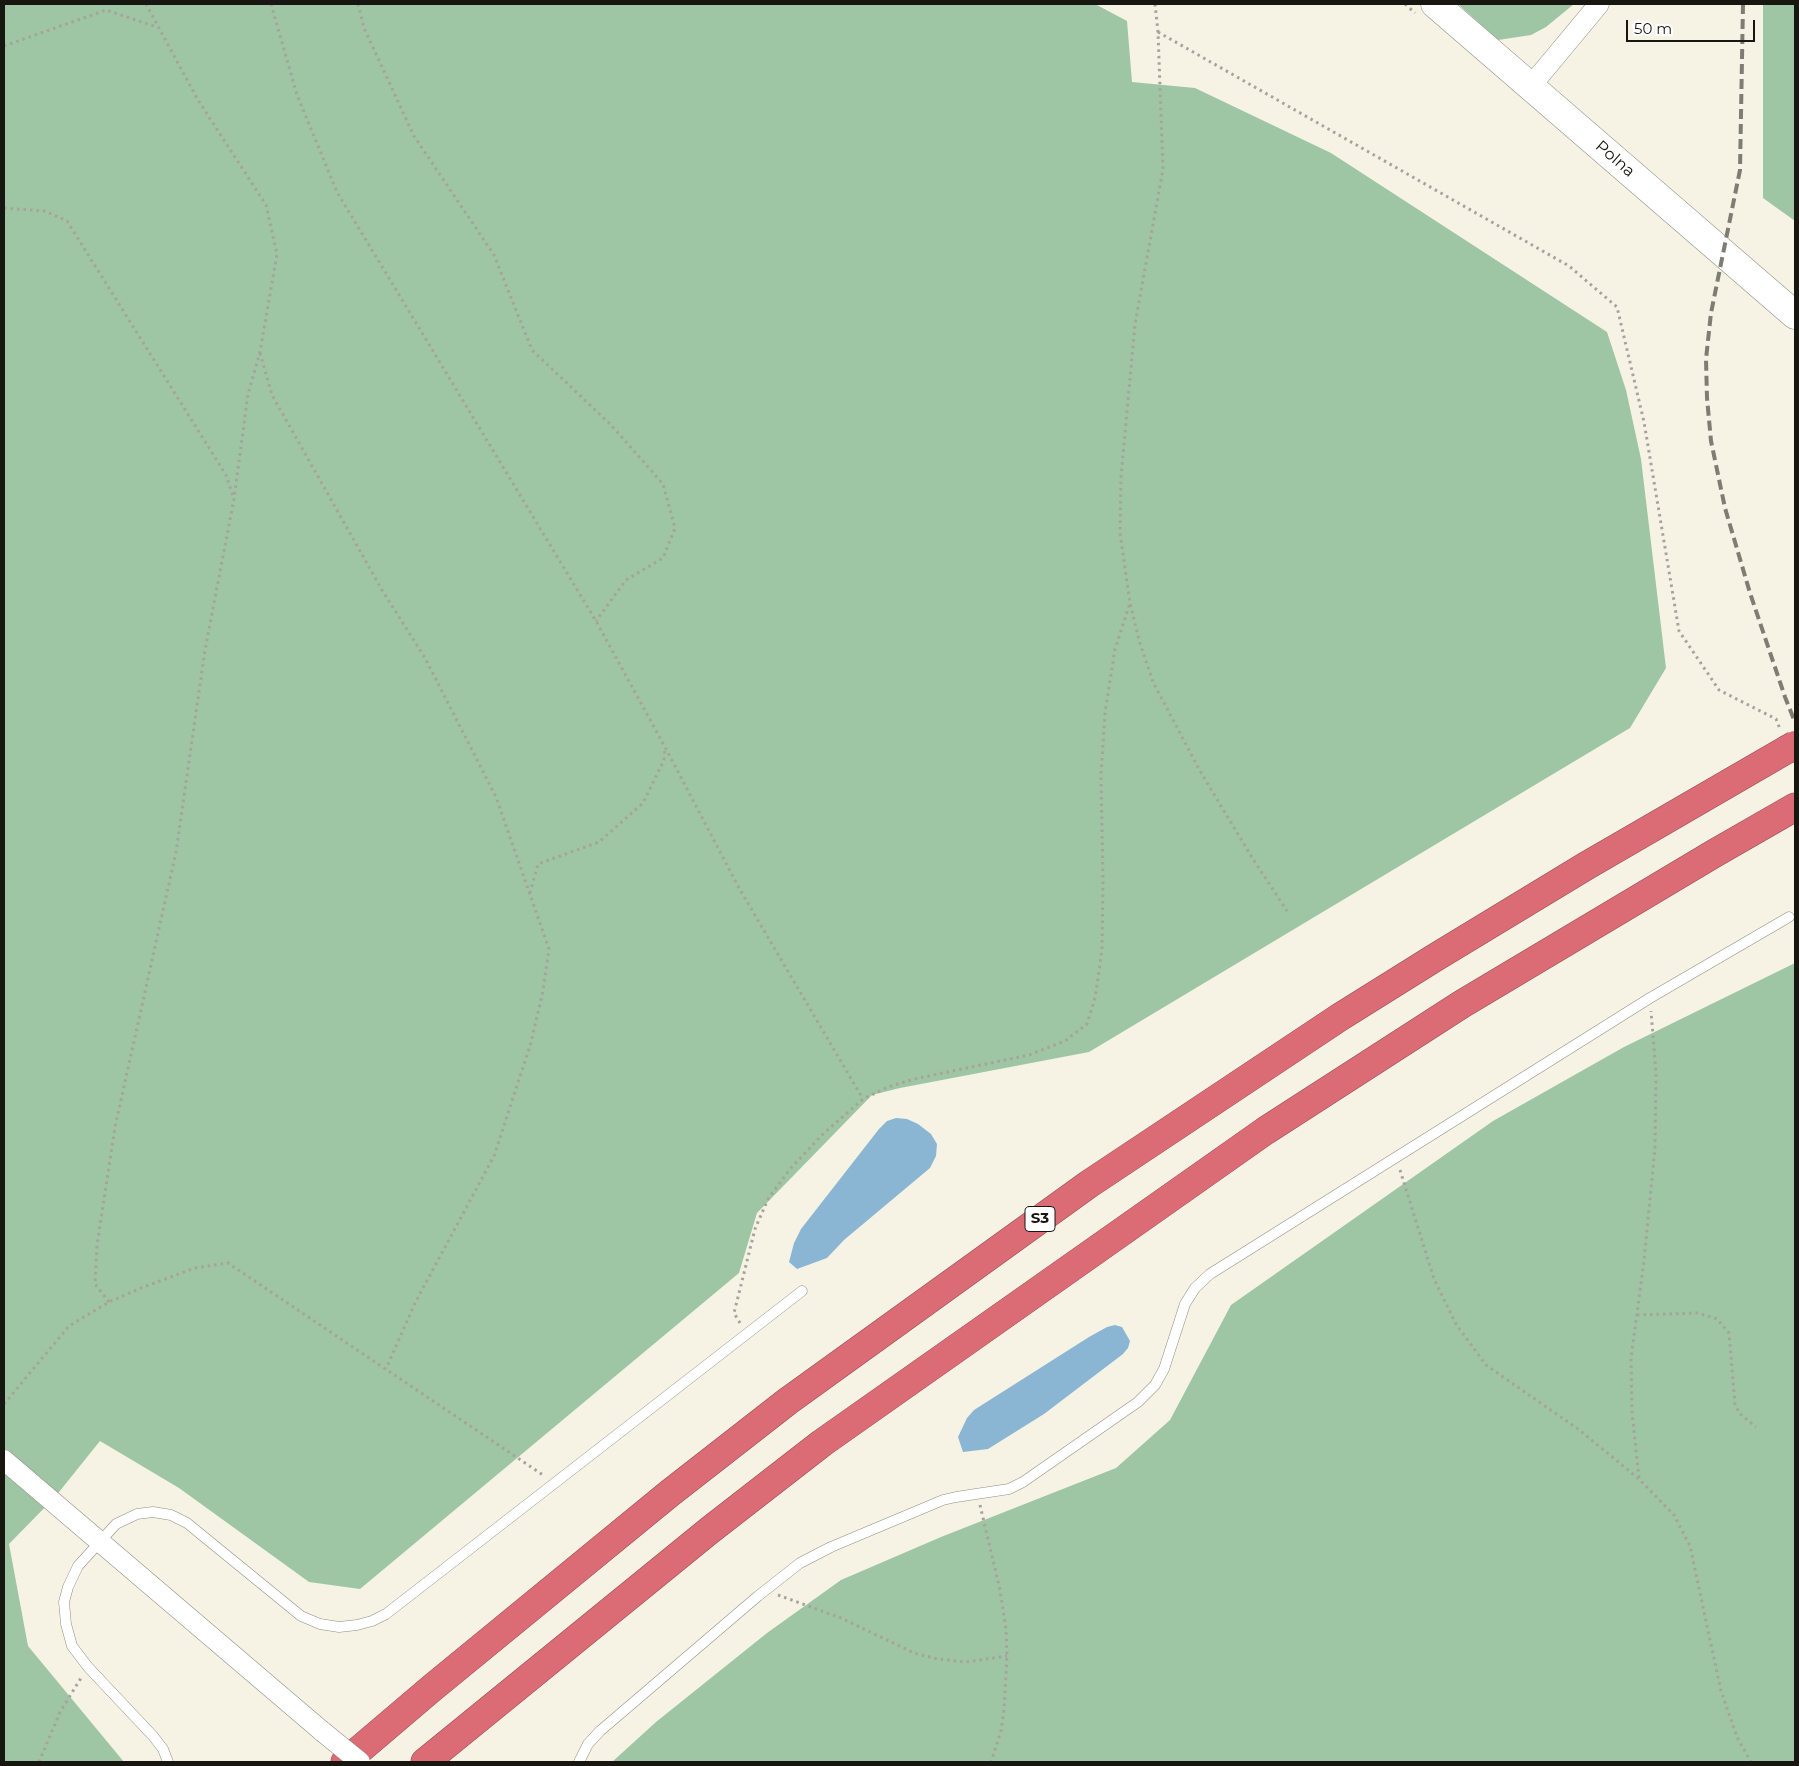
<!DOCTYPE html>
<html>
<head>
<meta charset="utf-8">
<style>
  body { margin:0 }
  #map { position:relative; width:1799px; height:1766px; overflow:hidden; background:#f6f3e5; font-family:Montserrat,sans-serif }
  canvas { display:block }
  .frame { position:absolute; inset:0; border:5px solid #171611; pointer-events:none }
  .scale { position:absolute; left:1626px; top:20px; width:129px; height:22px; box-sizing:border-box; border:2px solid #171611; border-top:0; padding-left:6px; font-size:15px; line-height:18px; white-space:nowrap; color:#171611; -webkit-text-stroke:4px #fff; paint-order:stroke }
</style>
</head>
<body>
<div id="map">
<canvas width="1799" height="1766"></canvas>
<div class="frame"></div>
<div class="scale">50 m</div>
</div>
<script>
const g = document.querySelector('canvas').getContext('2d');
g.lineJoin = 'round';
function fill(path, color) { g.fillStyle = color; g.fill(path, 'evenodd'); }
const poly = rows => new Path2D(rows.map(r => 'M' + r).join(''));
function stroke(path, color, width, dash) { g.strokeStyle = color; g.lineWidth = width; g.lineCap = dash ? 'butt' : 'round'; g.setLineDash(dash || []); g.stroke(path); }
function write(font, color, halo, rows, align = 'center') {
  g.font = font + ' Montserrat,sans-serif'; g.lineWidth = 4; g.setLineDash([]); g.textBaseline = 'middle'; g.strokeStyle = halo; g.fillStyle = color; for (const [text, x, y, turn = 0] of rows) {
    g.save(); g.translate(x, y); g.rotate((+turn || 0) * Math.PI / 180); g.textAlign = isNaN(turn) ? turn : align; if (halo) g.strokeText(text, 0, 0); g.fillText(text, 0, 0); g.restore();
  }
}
const forest = poly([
  [4,4,1095,4,1127,21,1132,82,1195,88,1331,153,1607,332,1626,390,1641,459,1666,668,1630,728,1089,1052,900,1088,872,1095,757,1213,739,1273,360,1589,309,1582,179,1488,100,1441,55,1497,9,1544,28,1646,124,1762,4,1762],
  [1458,4,1574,4,1546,27,1531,35,1498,40],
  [1763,4,1795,4,1795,221,1763,198],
  [1795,963,1795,1762,612,1762,656,1722,767,1633,841,1580,941,1537,1116,1468,1170,1420,1231,1305,1493,1121,1624,1047]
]);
const water = poly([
  [896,1118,907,1119,918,1124,931,1134,937,1144,936,1156,930,1168,844,1240,827,1258,797,1269,789,1262,794,1243,801,1229,879,1129,887,1121],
  [1115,1325,1122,1327,1130,1341,1128,1348,1123,1354,1044,1414,988,1449,963,1452,958,1437,967,1418,974,1410,1089,1337,1107,1327]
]);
const path = poly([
  [271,4,297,95,337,192,596,621,665,747,739,888,863,1099],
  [358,4,364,28,414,136,494,255,532,350,611,425,663,484,675,528,663,558,626,580,596,621],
  [1155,4,1158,32,1163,169,1135,324,1121,477,1120,533,1130,603,1139,640,1153,682,1200,771,1253,859,1287,911],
  [1405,4,1415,13],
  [1158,32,1569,266,1617,307,1644,422,1679,631,1719,690,1776,719,1780,729],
  [4,46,106,10,157,27],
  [4,208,45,211,67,221,226,475,233,496],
  [260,353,272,395,382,590,425,658,496,797,549,949,542,996,530,1046,494,1156,415,1303,386,1369],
  [530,893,538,864,599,842,643,803,664,760,665,748],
  [1400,1170,1434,1279,1456,1324,1486,1365,1578,1429,1639,1479,1674,1515,1690,1546,1721,1691,1737,1737,1751,1762],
  [109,1302,95,1284,97,1245,115,1127,176,852,205,650,234,499,248,394,260,352,277,254,266,205,198,100,146,4],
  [1637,1315,1698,1313,1717,1319,1729,1333,1735,1404,1739,1413,1756,1427],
  [740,1323,734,1313,755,1229,768,1199,790,1169,823,1134,863,1099,888,1087,914,1079,1029,1055,1065,1041,1087,1024,1095,998,1102,950,1103,880,1101,775,1105,713,1115,649,1130,603],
  [4,1404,69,1326,109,1302,141,1288,195,1268,228,1263,543,1475],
  [1639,1478,1632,1412,1631,1358,1644,1261,1655,1147,1656,1073,1651,1011],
  [980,1505,1000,1590,1006,1629,1007,1656,1004,1710,1001,1731,991,1762],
  [778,1595,841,1618,914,1653,938,1659,966,1662,1007,1656],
  [39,1762,60,1712,81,1678]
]);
const lane = poly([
  [168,1762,163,1749,153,1736,88,1667,72,1646,66,1624,64,1602,68,1587,78,1566,116,1524,137,1514,153,1512,171,1515,187,1523,301,1616,320,1624,339,1627,357,1625,372,1621,386,1614,802,1291],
  [579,1762,588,1744,600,1731,758,1596,800,1563,831,1547,943,1500,956,1497,1009,1489,1023,1482,1138,1402,1155,1385,1164,1369,1185,1304,1195,1288,1210,1274,1650,998,1789,917]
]);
const street = poly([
  [1530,87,1599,4],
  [4,1460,323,1732]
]);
const secondary = poly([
  [1435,4,1795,315]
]);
const highway = poly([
  [345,1762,432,1688,670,1493,788,1401,1089,1184,1340,1017,1436,957,1586,866,1786,750],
  [425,1762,710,1530,822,1443,1265,1131,1462,1004,1715,853,1795,807]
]);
const rail = poly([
  [1743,4,1740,170,1711,313,1706,359,1707,398,1711,441,1725,508,1750,593,1785,697,1795,722]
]);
const streetBridge = poly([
  [323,1732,360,1762]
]);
const highwayBridge = poly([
  [1786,750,1795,745]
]);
const shields = [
  [1040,1219,30]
];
const shieldNames = [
  ["S3",1040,1219]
];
const streetNames = [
  ["Polna",1615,159,41]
];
fill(forest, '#9ec6a4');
fill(water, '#8ab6d4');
stroke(lane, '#918e82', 11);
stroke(street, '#918e82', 21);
stroke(secondary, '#918e82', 29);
stroke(highway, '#964d52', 29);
stroke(path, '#a6a399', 3, [2.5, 4]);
stroke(lane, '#fff', 10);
stroke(street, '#fff', 20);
stroke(secondary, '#fff', 28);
stroke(highway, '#db6b75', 28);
stroke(rail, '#7e7c73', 4, [10, 5]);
stroke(streetBridge, '#918e82', 21, []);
stroke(highwayBridge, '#964d52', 29, []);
stroke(streetBridge, '#fff', 20);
stroke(highwayBridge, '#db6b75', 28);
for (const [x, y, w] of shields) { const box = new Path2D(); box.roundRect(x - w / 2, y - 12.5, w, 25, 4); g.fillStyle = '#fff'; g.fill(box); stroke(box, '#171611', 1); }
write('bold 15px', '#171611', null, shieldNames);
write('16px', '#171611', '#fff', streetNames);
</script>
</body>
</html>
